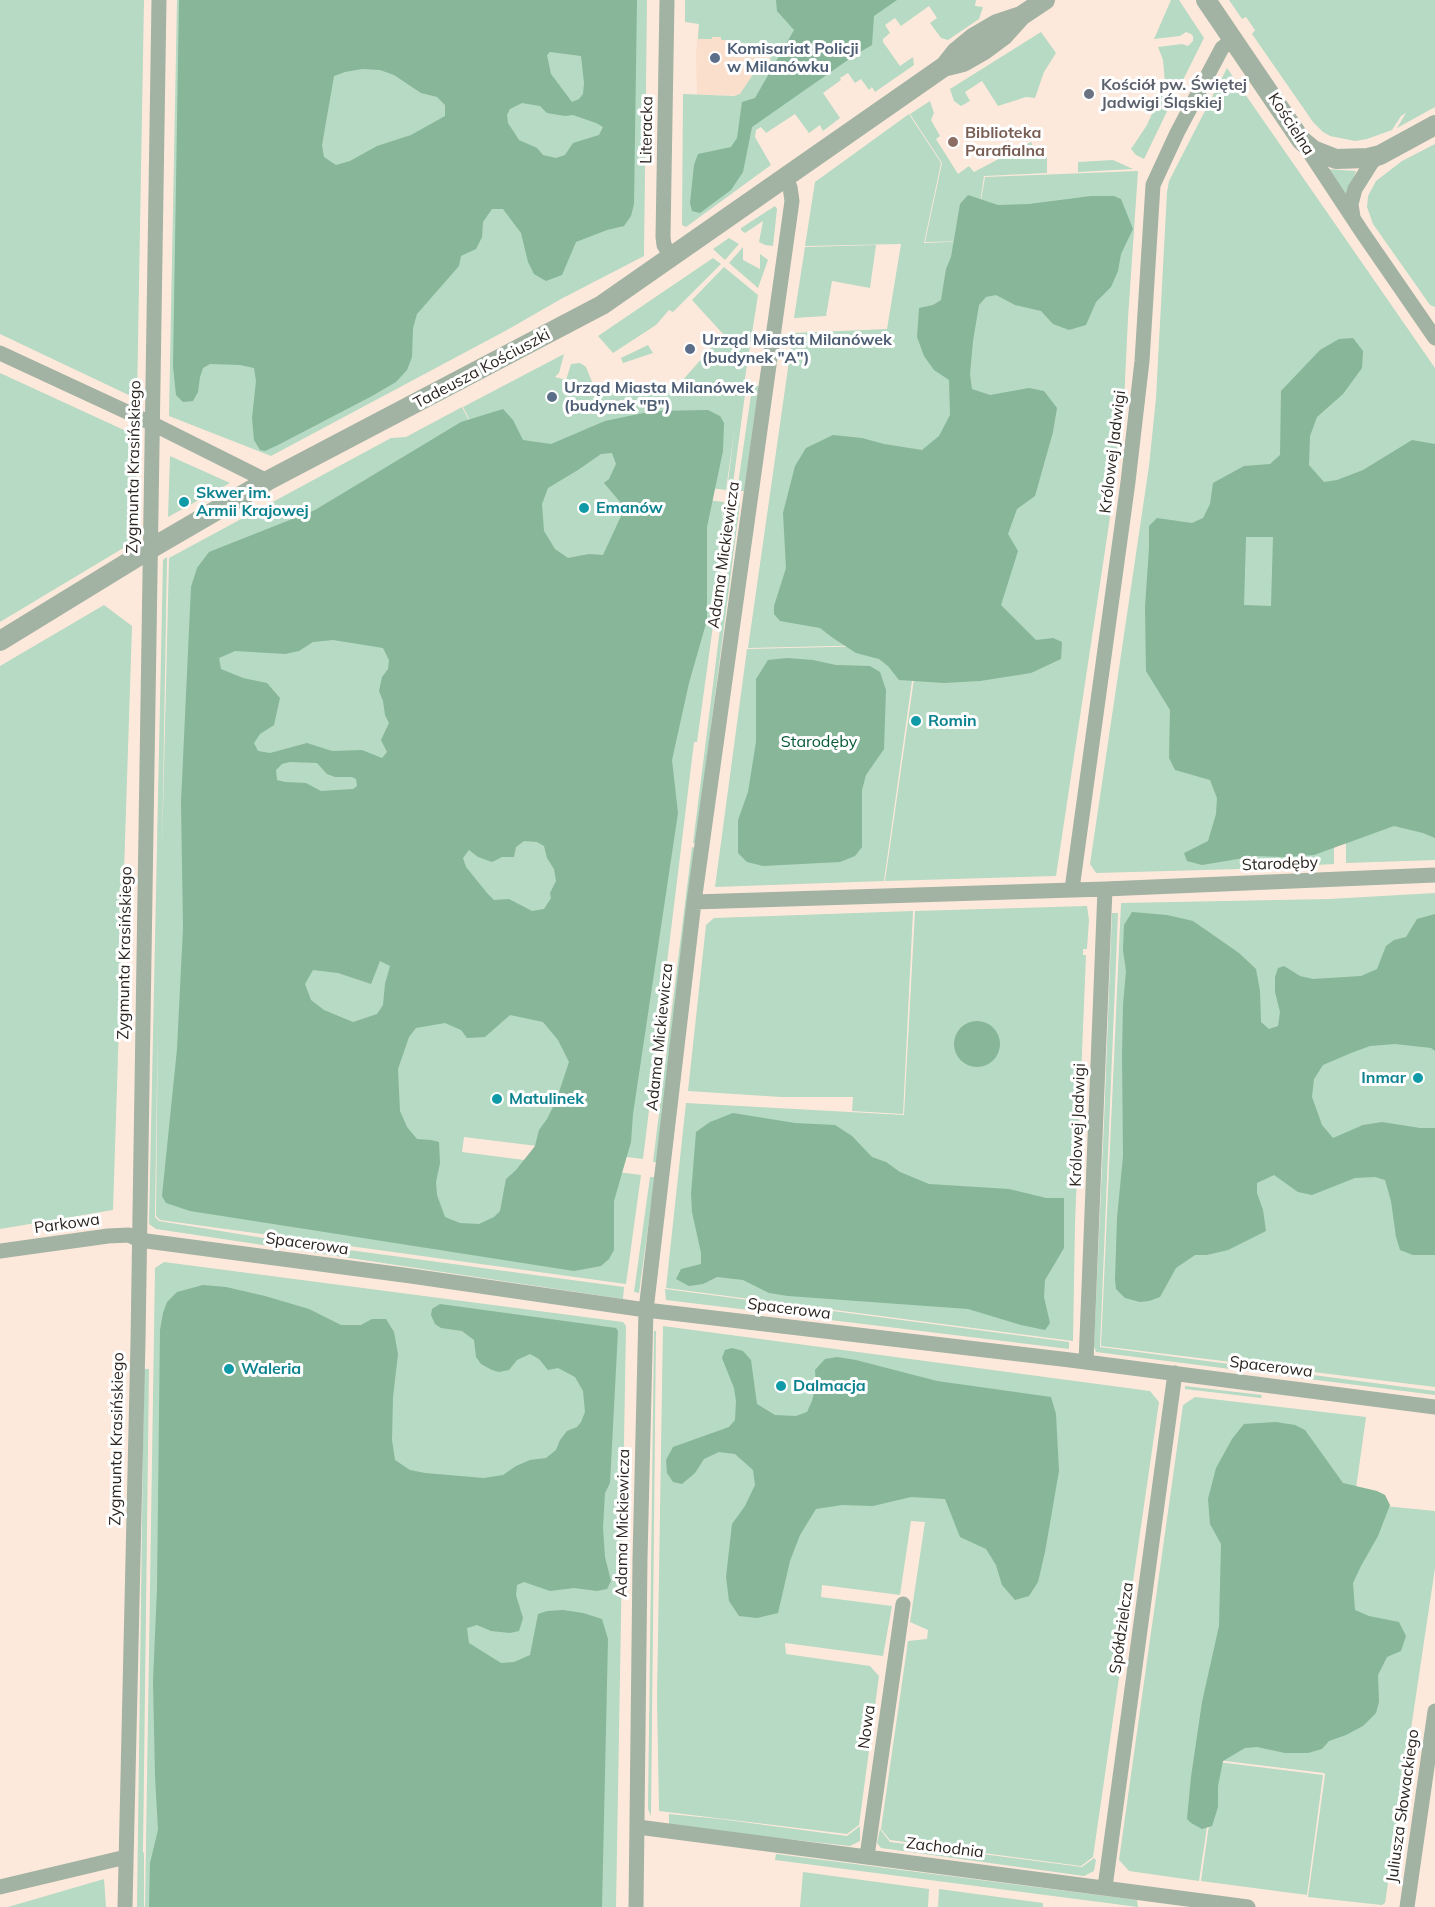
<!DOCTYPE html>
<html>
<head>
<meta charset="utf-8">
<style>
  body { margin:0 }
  canvas { display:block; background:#fde9dc }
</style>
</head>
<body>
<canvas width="1435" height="1907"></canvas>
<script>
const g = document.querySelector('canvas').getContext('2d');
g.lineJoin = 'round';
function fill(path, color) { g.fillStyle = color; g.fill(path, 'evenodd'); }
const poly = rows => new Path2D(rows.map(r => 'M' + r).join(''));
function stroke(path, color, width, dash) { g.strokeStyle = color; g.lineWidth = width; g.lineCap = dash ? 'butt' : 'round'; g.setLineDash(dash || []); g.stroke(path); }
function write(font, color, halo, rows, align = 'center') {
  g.font = font + ' Mulish,sans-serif'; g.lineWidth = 6; g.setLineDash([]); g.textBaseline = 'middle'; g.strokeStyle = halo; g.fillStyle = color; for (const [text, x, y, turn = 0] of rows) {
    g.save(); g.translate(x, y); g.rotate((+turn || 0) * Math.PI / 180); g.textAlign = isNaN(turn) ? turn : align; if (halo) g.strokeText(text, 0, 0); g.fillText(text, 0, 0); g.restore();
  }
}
const built = poly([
  [699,24,790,31,754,96,697,95,696,53]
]);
const green = poly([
  [0,0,144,0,137,399,0,334],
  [177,0,647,0,644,256,561,299,507,330,271,456,169,416],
  [685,0,976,0,975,6,983,7,979,19,948,40,941,38,930,23,937,18,929,6,901,26,895,18,885,25,890,33,883,39,883,42,900,66,913,57,914,65,875,92,872,87,869,90,861,79,855,83,848,73,840,78,841,80,823,93,840,118,823,131,820,125,809,133,795,114,766,133,761,127,756,130,755,137,771,165,686,227,682,225,683,94,734,96,740,94,756,70,766,75,770,67,771,50,746,47,745,56,738,55,738,51,734,50,734,40,721,40,721,37,712,37,712,39,698,39,699,24,685,22],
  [1171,0,1179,0,1204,38,1179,88,1165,83,1163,60,1158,47,1182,44,1188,46,1193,41,1193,36,1191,34,1186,32,1180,36,1154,39],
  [1229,0,1435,0,1435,107,1397,128,1406,113,1401,116,1392,130,1367,139,1355,141,1330,136,1323,132,1313,122,1252,34,1255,30,1246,17,1242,19],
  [1041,32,1056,53,1044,72,1035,98,1026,97,998,106,982,81,965,92,970,101,961,106,954,101,950,89],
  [1227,68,1435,368,1435,860,1346,863,1345,739,1334,742,1334,864,1241,869,1096,873,1090,864,1149,466,1156,398,1167,192,1169,181],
  [1161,93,1174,97,1144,159,1136,155,1131,149,1147,125],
  [930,101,934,113,931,120,940,136,936,139,958,174,969,166,974,172,1031,142,1037,154,1047,157,1047,173,984,176,977,224,985,177,1138,171,1128,318,1124,402,1109,524,1056,876,885,881,919,644,748,648,793,333,887,329,901,244,805,246,815,182,909,114,941,163,924,243,975,241,925,242,942,163,910,114],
  [1435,144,1435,307,1430,305,1373,224,1367,207,1368,196,1376,181,1402,161],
  [1113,160,1133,169,1078,172,1078,162],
  [1327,169,1356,171,1347,197],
  [775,206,777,209,773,246,765,245,759,242,763,221,745,233,741,230,741,228],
  [729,238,739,244,725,260,713,249],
  [876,245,870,288,832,281,826,316,794,318,805,247],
  [743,247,743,260,760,269,760,254,768,260,758,288,729,263],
  [713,258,721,264,673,312,669,310,656,325,613,353,598,336],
  [724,267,758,295,745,378,746,387,732,491,727,490,735,426,726,490,620,477,619,489,724,502,720,531,725,502,730,502,697,742,694,742,643,1159,464,1137,462,1152,641,1175,626,1284,160,1220,156,1216,158,1011,155,1217,159,1221,282,1241,624,1287,623,1299,156,1229,149,1224,163,560,167,557,162,853,169,558,391,438,406,437,462,407,507,494,463,407,564,354,559,373,555,377,566,380,571,364,580,363,586,367,597,394,675,389,723,334,692,300],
  [648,345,653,353,623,363,621,358],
  [0,373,137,436,135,541,0,622],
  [750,386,759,386,744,491,737,491,752,388],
  [170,456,230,483,168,517],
  [736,502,740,503,696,843,693,843],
  [104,605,132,626,113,1210,0,1229,0,666],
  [917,645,884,881,715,887,747,649],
  [692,847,695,848,657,1162,653,1162],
  [1435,893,1435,1387,1101,1346,1121,903,1329,899],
  [1087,906,1089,920,1087,949,1083,949,1083,955,1086,955,1075,1224,1073,1341,666,1288,686,1103,904,1115,915,911],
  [913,911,903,1114,852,1111,853,1097,781,1097,688,1091,706,925,714,918],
  [1112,913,1118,913,1100,1347,1435,1391,1435,1395,1096,1352,1094,1346,1104,1122],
  [650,1177,655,1177,639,1293,634,1292],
  [164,1262,623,1322,626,1326,616,1907,145,1907,155,1268],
  [665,1289,1069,1342,1069,1349,666,1300],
  [663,1326,1150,1391,1159,1402,1093,1857,1081,1866,1013,1857,890,1840,881,1829,908,1641,927,1639,928,1630,910,1622,925,1522,911,1521,900,1595,822,1585,821,1597,892,1606,883,1656,785,1643,786,1654,870,1666,879,1676,859,1825,847,1834,659,1811,657,1698],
  [654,1331,656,1331,651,1816,648,1809],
  [144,1369,149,1369,143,1852,144,1853,144,1907,137,1907],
  [1185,1386,1262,1395,1261,1398,1185,1389],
  [1195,1397,1366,1417,1354,1503,1435,1511,1435,1568,1385,1903,1382,1905,1308,1897,1325,1775,1324,1773,1217,1760,1199,1881,1129,1871,1119,1860,1183,1405],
  [1218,1762,1323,1775,1307,1895,1201,1881],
  [669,1814,720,1819,847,1836,860,1826,860,1841,850,1846,669,1826],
  [880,1829,890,1842,1082,1867,1094,1858,1096,1860,1094,1871,1084,1876,881,1848,877,1843],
  [776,1854,1137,1900,1138,1907,775,1860],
  [803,1872,929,1889,928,1907,800,1907],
  [104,1879,106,1907,8,1907],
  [939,1889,1043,1903,1043,1907,938,1907]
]);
const forest = poly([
  [179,0,637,0,634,204,631,216,624,226,607,230,576,242,562,275,546,281,534,274,528,262,521,233,503,209,492,209,483,222,482,237,476,249,461,256,459,266,417,314,413,328,412,357,407,370,396,382,372,396,280,444,265,451,260,450,254,440,252,418,256,381,254,368,240,365,210,364,203,368,200,377,198,392,193,401,183,402,176,395,173,366],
  [550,52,581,56,584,83,583,94,579,99,572,102,551,74,547,55],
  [362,69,380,70,394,75,421,93,437,97,445,105,445,116,411,135,377,146,350,161,336,165,324,157,322,145,334,76,345,72],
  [522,103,540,106,547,113,565,116,573,115,596,123,603,127,599,135,573,143,565,155,556,158,543,155,537,148,519,140,508,123,507,115,510,109],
  [776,0,897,0,874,16,872,45,855,55,752,127,743,172,731,190,700,213,692,211,690,203,694,165,698,154,731,147,737,138,742,102,755,98,794,30,777,11],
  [968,195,998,205,1029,204,1091,196,1114,196,1121,199,1133,229,1121,254,1118,271,1111,287,1096,302,1086,325,1069,330,1053,324,1041,311,1015,305,996,295,986,297,979,305,973,341,970,374,972,389,990,395,1029,388,1044,391,1057,408,1053,432,1035,496,1017,509,1008,534,1018,551,1001,605,1036,640,1053,638,1062,642,1061,659,1031,673,980,681,944,683,899,680,888,666,879,659,856,653,833,638,820,628,780,621,774,614,774,606,786,568,783,513,795,466,806,448,833,435,862,438,884,444,922,450,939,436,950,415,949,380,934,370,924,356,917,337,919,308,933,305,941,300,946,269,951,257,960,204],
  [1353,338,1363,351,1362,368,1343,394,1317,417,1310,436,1309,465,1324,482,1337,480,1363,470,1412,440,1435,444,1435,838,1423,833,1394,826,1314,855,1284,857,1256,856,1202,865,1187,861,1184,853,1208,841,1216,814,1217,798,1210,780,1175,770,1169,758,1170,710,1146,671,1145,607,1149,548,1149,526,1157,518,1192,523,1203,518,1210,504,1213,483,1244,466,1270,464,1280,455,1281,391,1320,350,1339,339],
  [1246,537,1273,537,1271,606,1244,605],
  [503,409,513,420,523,440,551,444,605,421,653,411,708,410,720,416,724,423,723,451,707,527,707,620,689,683,672,760,678,813,633,1114,631,1142,614,1201,614,1250,609,1259,601,1266,574,1271,190,1211,166,1203,162,1196,177,1049,183,928,181,802,191,587,197,568,209,552,315,510,461,422],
  [612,453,616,464,609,479,604,483,621,503,622,514,603,555,589,554,568,558,555,549,544,531,542,504,548,488,578,470,601,454],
  [333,640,383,648,389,660,388,669,382,677,379,691,383,701,385,715,389,723,381,740,387,752,382,758,362,750,332,751,307,743,270,753,258,751,254,743,260,734,274,725,280,698,267,683,243,678,221,669,219,658,235,651,285,654,299,651,313,642],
  [290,762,317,763,327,774,335,777,352,777,356,779,357,786,353,789,321,791,306,783,285,782,277,780,276,770,282,764],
  [524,841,537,842,544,846,547,858,554,869,556,881,550,893,551,898,544,909,532,911,509,899,494,900,487,893,466,867,463,858,469,850,478,857,492,862,502,857,514,857,516,847],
  [380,961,390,966,385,984,383,1005,377,1014,353,1022,324,1010,311,1000,305,984,313,970,338,973,371,984],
  [510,1015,543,1022,558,1040,569,1062,556,1101,547,1119,539,1130,535,1146,516,1170,506,1179,500,1211,494,1217,479,1224,460,1223,445,1217,437,1195,436,1182,440,1163,439,1142,431,1140,417,1139,407,1127,400,1111,398,1069,409,1037,416,1028,445,1023,461,1030,467,1038,485,1037],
  [787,658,813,660,836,665,870,666,880,672,886,690,884,749,866,775,862,790,862,847,855,856,840,862,763,866,747,862,738,853,738,820,748,792,756,742,756,679,768,660],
  [1132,912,1167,915,1193,921,1239,953,1256,969,1260,991,1261,1022,1269,1029,1278,1026,1280,1012,1275,992,1275,977,1278,968,1284,966,1300,976,1313,979,1361,976,1377,969,1386,946,1394,940,1406,937,1417,919,1435,914,1435,1051,1431,1048,1395,1044,1370,1046,1351,1053,1323,1065,1314,1079,1312,1097,1322,1125,1333,1138,1363,1125,1382,1122,1420,1128,1435,1128,1435,1255,1413,1255,1400,1250,1396,1237,1391,1201,1385,1180,1375,1177,1355,1178,1312,1195,1298,1192,1274,1175,1257,1183,1257,1193,1263,1210,1266,1231,1228,1250,1207,1255,1195,1255,1176,1268,1160,1297,1149,1301,1140,1302,1125,1298,1116,1289,1115,1280,1117,1218,1123,1156,1122,1055,1123,1005,1126,971,1123,950,1124,925],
  '954 1044a23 23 0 1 1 46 0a23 23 0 1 1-46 0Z',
  [733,1113,795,1123,835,1125,852,1136,872,1157,886,1162,900,1172,929,1184,1009,1189,1046,1198,1064,1198,1064,1248,1045,1280,1044,1297,1050,1323,1045,1330,1021,1325,968,1309,788,1296,769,1293,743,1280,717,1277,703,1284,689,1286,676,1279,681,1269,701,1264,701,1253,692,1212,691,1194,696,1132,710,1122],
  [203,1285,226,1287,265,1296,309,1309,341,1325,361,1325,372,1319,386,1319,394,1332,398,1354,393,1397,392,1440,395,1460,410,1470,425,1473,484,1478,503,1475,516,1466,530,1460,546,1458,556,1450,560,1440,567,1431,577,1427,581,1422,585,1412,583,1391,575,1377,558,1368,548,1370,539,1359,530,1354,517,1360,509,1370,499,1372,492,1370,481,1364,476,1357,474,1340,462,1331,441,1328,435,1324,431,1315,432,1309,440,1304,616,1328,618,1331,610,1483,605,1493,603,1528,605,1557,611,1581,607,1589,597,1591,574,1588,550,1591,524,1582,517,1585,516,1595,523,1618,519,1631,510,1633,491,1631,477,1625,467,1628,469,1643,501,1663,514,1662,530,1655,538,1614,547,1611,563,1610,583,1613,602,1619,608,1639,602,1907,149,1907,150,1863,158,1830,155,1776,153,1681,157,1589,160,1330,163,1313,167,1302,177,1292],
  [732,1348,743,1351,751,1360,757,1404,775,1415,796,1416,807,1412,812,1401,816,1385,815,1370,825,1359,837,1357,856,1360,937,1381,1051,1397,1056,1414,1059,1471,1045,1552,1038,1582,1029,1596,1015,1600,1002,1585,996,1565,986,1549,960,1537,945,1499,911,1497,873,1506,842,1505,816,1509,800,1535,790,1561,778,1613,757,1618,739,1616,729,1601,726,1577,732,1524,745,1506,755,1485,753,1470,735,1454,719,1452,704,1459,695,1473,682,1484,673,1482,667,1473,666,1460,673,1447,729,1427,735,1420,736,1401,734,1388,722,1358,725,1350],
  [1276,1422,1295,1425,1305,1430,1343,1483,1377,1491,1385,1495,1390,1505,1378,1536,1361,1566,1353,1583,1355,1610,1369,1616,1399,1622,1406,1636,1401,1651,1387,1657,1378,1675,1379,1702,1376,1713,1363,1726,1346,1735,1329,1741,1322,1749,1308,1753,1285,1753,1257,1747,1245,1748,1223,1761,1218,1786,1218,1807,1212,1826,1202,1829,1191,1823,1187,1819,1191,1777,1202,1702,1219,1626,1221,1544,1210,1524,1208,1499,1216,1468,1232,1439,1244,1424]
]);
const minor = poly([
  [667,0,663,237,664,245,672,258],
  [1304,144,1362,232,1435,338],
  [1353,217,1351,204,1355,189,1372,162,1380,155],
  [0,353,153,424,267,481],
  [1072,889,1128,482,1142,361,1153,185,1177,133,1222,48,1233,39],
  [694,902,1105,889,1435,875],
  [0,1251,108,1236,129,1235,139,1240,411,1276,646,1310,1070,1360,1435,1407],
  [1086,1362,1105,889],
  [638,1827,1248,1907],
  [867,1856,903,1604],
  [0,1887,126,1857],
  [1105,1887,1175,1373],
  [125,1907,138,1341,159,0],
  [636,1907,640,1559,646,1310,694,902,792,201,790,187,784,179],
  [1407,1907,1435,1711]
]);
const tertiary = poly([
  [1206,0,1301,140,1313,150,1336,159,1368,158,1380,155,1435,125],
  [947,66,963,62,984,50,1003,36,1021,16,1045,0],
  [0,641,150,549,267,481,602,305,945,66,956,52,973,38,997,24,1021,16]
]);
const markers = [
  [715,58,6,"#5c6f8a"],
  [1089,94,6,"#6b7280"],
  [953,142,6,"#8d6e63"],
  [690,349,6,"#5c6f8a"],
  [552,397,6,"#5c6f8a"],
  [184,502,6,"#0f9aa8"],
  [584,508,6,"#0f9aa8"],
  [916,721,6,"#0f9aa8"],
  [1418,1078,6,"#0f9aa8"],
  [497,1099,6,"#0f9aa8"],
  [229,1369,6,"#0f9aa8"],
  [781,1386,6,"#0f9aa8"]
];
const serviceNames = [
  ["Komisariat Policji",727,49],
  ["w Milanówku",727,67],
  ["Urząd Miasta Milanówek",702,340],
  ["(budynek \"A\")",702,358],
  ["Urząd Miasta Milanówek",564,388],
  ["(budynek \"B\")",564,406]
];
const worshipNames = [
  ["Kościół pw. Świętej",1101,85],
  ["Jadwigi Śląskiej",1101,103]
];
const streetNames = [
  ["Kościelna",1291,124,57],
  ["Literacka",647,130,-89],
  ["Tadeusza Kościuszki",482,369,-28],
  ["Królowej Jadwigi",1113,452,-83],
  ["Zygmunta Krasińskiego",134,467,-89],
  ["Adama Mickiewicza",724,555,-82],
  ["Starodęby",1280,864,-2],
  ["Zygmunta Krasińskiego",125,953,-89],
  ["Adama Mickiewicza",660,1037,-84],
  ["Królowej Jadwigi",1078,1125,-88],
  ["Parkowa",67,1224,-8],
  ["Spacerowa",307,1244,8],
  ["Spacerowa",789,1309,7],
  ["Spacerowa",1271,1367,7],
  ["Zygmunta Krasińskiego",117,1439,-89],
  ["Adama Mickiewicza",623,1523,-89],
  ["Spółdzielcza",1122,1628,-82],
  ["Nowa",867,1727,-82],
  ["Juliusza Słowackiego",1403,1806,-82],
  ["Zachodnia",945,1848,7]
];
const educationNames = [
  ["Biblioteka",965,133],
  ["Parafialna",965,151]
];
const cultureNames = [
  ["Skwer im.",196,493],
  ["Armii Krajowej",196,511],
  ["Emanów",596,508],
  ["Romin",928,721],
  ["Inmar",1406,1078,"right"],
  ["Matulinek",509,1099],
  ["Waleria",241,1369],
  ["Dalmacja",793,1386]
];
const parkNames = [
  ["Starodęby",819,742]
];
fill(built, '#f9dfcc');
fill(green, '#b6dac3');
fill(forest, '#87b699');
stroke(minor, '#a3b3a3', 15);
stroke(tertiary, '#a3b3a3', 20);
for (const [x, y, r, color] of markers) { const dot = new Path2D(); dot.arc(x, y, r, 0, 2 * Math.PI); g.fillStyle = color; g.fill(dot); stroke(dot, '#fff', 2); }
write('bold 16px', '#4e5e75', '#fff', serviceNames, 'left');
write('bold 16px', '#5b616d', '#fff', worshipNames, 'left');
write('16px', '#2c2520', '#fff', streetNames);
write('bold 16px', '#785e54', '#fff', educationNames, 'left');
write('bold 16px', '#0d838f', '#fff', cultureNames, 'left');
write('16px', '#075a36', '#fff', parkNames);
</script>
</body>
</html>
